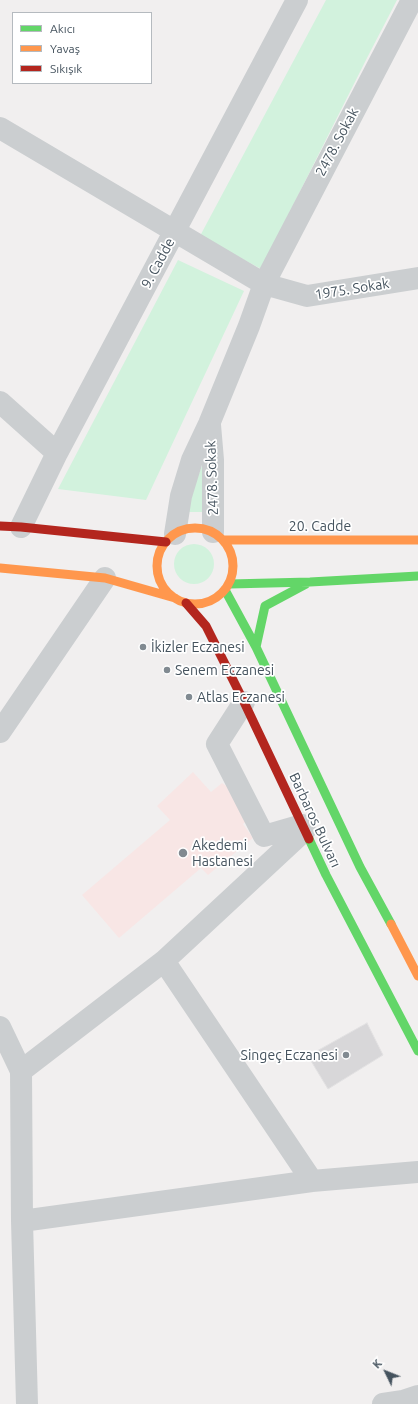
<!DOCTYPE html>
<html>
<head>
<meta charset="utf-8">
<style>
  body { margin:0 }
  #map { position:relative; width:418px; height:1404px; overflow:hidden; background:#f1efef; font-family:Ubuntu,sans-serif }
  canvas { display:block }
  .legend { position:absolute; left:12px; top:12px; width:140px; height:72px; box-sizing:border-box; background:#fff; border:1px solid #b5babf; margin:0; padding:5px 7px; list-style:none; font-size:12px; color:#45535e }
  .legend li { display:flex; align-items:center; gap:8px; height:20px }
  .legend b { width:20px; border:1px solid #b5babf }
  .north { position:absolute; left:366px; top:1352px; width:40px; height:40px; -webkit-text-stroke:3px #fff; paint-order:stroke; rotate:313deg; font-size:11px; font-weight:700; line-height:16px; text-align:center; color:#45535e }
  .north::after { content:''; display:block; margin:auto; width:14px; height:18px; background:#45535e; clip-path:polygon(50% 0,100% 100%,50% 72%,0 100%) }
</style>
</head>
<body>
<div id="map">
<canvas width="418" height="1404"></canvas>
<ul class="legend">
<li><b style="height:5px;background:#63d668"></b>Akıcı</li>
<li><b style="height:5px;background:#ff974d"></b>Yavaş</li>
<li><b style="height:5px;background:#b3261e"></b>Sıkışık</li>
</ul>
<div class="north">K</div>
</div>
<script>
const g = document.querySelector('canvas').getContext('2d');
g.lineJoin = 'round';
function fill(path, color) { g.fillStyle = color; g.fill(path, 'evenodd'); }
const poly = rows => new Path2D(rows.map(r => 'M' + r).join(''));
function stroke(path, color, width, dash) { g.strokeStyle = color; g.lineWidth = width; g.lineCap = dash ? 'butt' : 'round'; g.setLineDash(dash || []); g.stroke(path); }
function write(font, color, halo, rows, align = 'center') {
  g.font = font + ' Ubuntu,sans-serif'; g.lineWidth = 3.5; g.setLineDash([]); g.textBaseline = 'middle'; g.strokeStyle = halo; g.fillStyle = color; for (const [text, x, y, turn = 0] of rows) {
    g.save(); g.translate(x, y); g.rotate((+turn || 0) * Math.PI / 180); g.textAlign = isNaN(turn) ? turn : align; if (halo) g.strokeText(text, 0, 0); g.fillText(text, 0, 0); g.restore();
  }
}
const medical = poly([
  [193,772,211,792,222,783,229,788,249,819,243,824,253,838,208,875,201,868,119,938,82,895,170,820,157,806]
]);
const green = poly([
  [326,0,397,0,368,56,261,269,200,236],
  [178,260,244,291,146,500,58,489],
  [205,457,208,512,185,512],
  '174 564a20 20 0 1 1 40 0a20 20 0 1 1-40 0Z'
]);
const building = poly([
  [367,1023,383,1055,328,1089,308,1056,367,1023]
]);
const street = poly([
  [0,128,264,284,307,296,418,278],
  [0,402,57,453],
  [210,425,213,460,213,532],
  [21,527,57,453,297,0],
  [175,534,181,496,192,460,209,424,249,326,264,284,412,0],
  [244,702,217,744,264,836,302,825],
  [0,732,105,578],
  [164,961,312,1181],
  [0,1027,21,1071,22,1221,27,1404],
  [21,1071,164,961,305,830],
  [22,1221,312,1181,418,1172],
  [383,1404,403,1401,418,1396]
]);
const fast = poly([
  [230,584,310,582,418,576],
  [225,590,256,647,360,867,391,924],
  [256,647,265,606,306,584],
  [309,839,326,875,418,1051]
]);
const slow = poly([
  '157 566a38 38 0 1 1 76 0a38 38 0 1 1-76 0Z',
  [223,540,418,540],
  [0,568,105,578,175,598],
  [391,924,418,976]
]);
const jam = poly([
  [0,526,21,527,166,542],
  [186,603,206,626,244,702,309,839]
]);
const markers = [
  [143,647,4,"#818a91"],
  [167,670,4,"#818a91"],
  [189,697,4,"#818a91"],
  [183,853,5,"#818a91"],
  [346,1055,4,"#818a91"]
];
const streetNames = [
  ["2478. Sokak",337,142,-62],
  ["9. Cadde",158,263,-62],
  ["1975. Sokak",352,289,-9],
  ["2478. Sokak",212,478,-92],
  ["20. Cadde",320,526],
  ["Barbaros Bulvarı",315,820,65]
];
const poiNames = [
  ["İkizler Eczanesi",151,647],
  ["Senem Eczanesi",175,670],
  ["Atlas Eczanesi",197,697],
  ["Akedemi",192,845],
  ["Hastanesi",192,861],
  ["Singeç Eczanesi",338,1055,"right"]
];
fill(medical, '#f8e6e5');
fill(green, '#d2f2dd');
fill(building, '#d8d7d9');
stroke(building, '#e2e1e2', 1);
stroke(street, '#cbced0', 22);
stroke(fast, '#63d668', 9);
stroke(slow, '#ff974d', 9);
stroke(jam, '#b3261e', 9);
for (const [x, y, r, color] of markers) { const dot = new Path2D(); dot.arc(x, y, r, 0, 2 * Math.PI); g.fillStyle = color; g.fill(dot); stroke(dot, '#fff', 1.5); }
write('14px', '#45535e', '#fff', streetNames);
write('14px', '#45535e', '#fff', poiNames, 'left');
</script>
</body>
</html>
